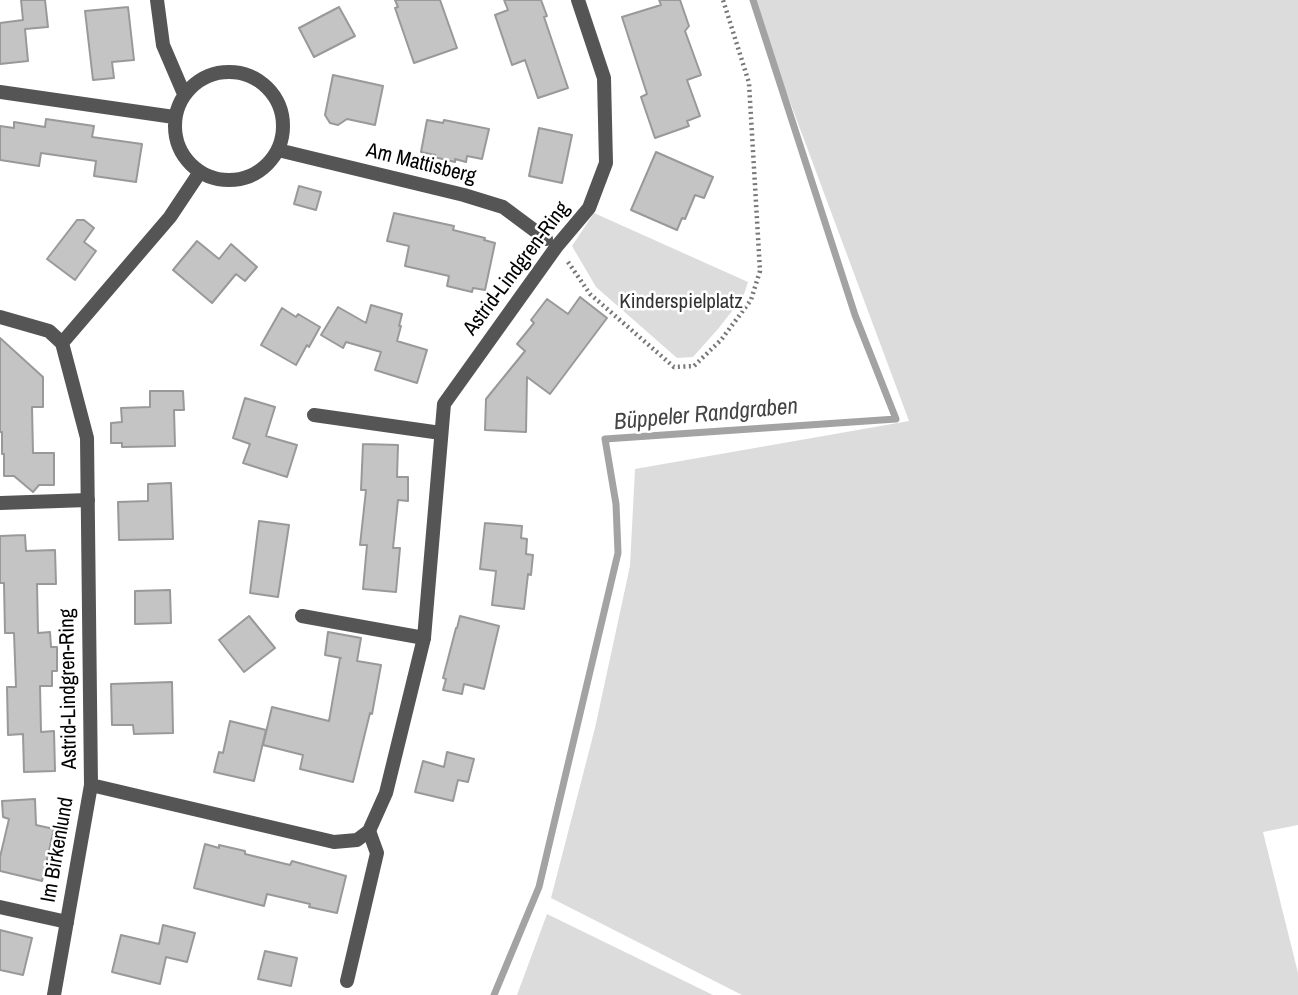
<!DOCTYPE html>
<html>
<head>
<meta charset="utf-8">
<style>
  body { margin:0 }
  canvas { display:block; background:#fff }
</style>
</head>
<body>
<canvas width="1298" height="995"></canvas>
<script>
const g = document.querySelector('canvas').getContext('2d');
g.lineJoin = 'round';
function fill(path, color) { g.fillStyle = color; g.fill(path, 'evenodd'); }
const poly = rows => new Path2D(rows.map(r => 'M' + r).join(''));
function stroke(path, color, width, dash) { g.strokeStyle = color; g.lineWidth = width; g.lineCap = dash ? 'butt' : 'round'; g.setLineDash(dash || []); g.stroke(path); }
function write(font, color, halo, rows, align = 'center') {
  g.font = font + ' "Archivo Narrow",sans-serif'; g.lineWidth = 5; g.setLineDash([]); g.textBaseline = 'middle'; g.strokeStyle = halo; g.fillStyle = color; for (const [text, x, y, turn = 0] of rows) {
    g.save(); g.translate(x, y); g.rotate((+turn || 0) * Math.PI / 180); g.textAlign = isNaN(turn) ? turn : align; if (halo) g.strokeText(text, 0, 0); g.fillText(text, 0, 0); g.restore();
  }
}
const green = poly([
  [752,0,1298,0,1298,825,1263,832,1298,973,1298,995,742,995,551,898,595,728,630,566,635,469,909,421],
  [594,213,748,282,743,297,718,329,693,357,677,358,596,287,572,246],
  [547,914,713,995,517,995]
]);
const stream = poly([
  [494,995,539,887,618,553,616,504,605,439,896,419,855,315,753,0]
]);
const building = poly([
  [21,0,45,0,48,27,25,29,28,61,0,64,0,23,23,20,21,0],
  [395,0,440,0,457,48,414,63,395,8,398,7,395,0],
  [504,0,541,0,547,16,544,17,568,88,538,98,525,60,512,65,495,15,508,10,504,0],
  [659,0,680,0,689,26,685,31,701,75,687,80,700,116,687,121,689,126,655,138,641,97,647,94,622,17,661,5,659,0],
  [128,7,134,60,112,62,114,78,93,80,85,11,128,7],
  [339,7,355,36,314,57,299,28,339,7],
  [333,75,383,86,375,125,347,119,338,125,330,123,325,115,333,75],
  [46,119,94,126,92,137,142,144,136,182,94,176,96,161,41,153,39,166,0,160,0,126,14,128,14,122,45,127,46,119],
  [427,120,443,123,444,120,489,129,482,159,467,156,466,162,455,159,455,162,434,157,435,155,421,152,427,120],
  [539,128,572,135,562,183,529,176,539,128],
  [656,152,713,177,704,198,695,195,685,219,682,218,677,230,631,210,656,152],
  [299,186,321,192,316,210,294,204,299,186],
  [394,213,454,226,453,230,485,238,484,240,495,243,485,290,473,288,472,292,447,286,449,276,405,266,409,246,387,241,394,213],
  [77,220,84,220,94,228,84,242,96,251,75,280,47,259,77,220],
  [197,241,219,259,231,244,257,267,245,281,236,274,212,303,173,270,197,241],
  [580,297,607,318,550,394,527,377,526,432,485,430,486,399,525,351,517,344,534,323,531,320,547,299,568,314,580,297],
  [371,305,402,314,399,326,401,326,397,341,427,350,417,383,375,370,381,352,346,342,343,348,321,335,338,307,366,323,371,305],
  [282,308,296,317,298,314,320,327,309,347,307,345,296,365,261,345,282,308],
  [0,338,43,377,43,407,32,407,33,453,54,453,54,485,39,485,33,492,14,476,4,476,4,454,2,454,2,432,0,432,0,338],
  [150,391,183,391,184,410,174,410,175,446,122,447,122,443,111,443,111,423,122,422,121,408,150,407,150,391],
  [245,398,275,407,266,436,297,445,287,477,243,463,250,444,233,438,245,398],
  [363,444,398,445,397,477,408,477,408,501,398,500,393,548,400,548,396,592,363,589,367,545,360,545,366,490,361,490,363,444],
  [171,483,173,539,119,540,118,502,148,501,148,484,171,483],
  [259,521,289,525,278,597,250,593,259,521],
  [485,523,522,526,521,538,527,539,526,554,533,555,531,575,528,574,524,609,492,605,496,571,480,569,485,523],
  [25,535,26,551,55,550,56,584,37,584,38,633,50,632,51,647,57,647,57,671,52,671,52,686,40,686,41,732,54,731,55,771,24,772,23,734,8,735,7,687,16,687,14,633,5,633,4,583,0,583,0,536,25,535],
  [170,590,171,623,135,624,135,591,170,590],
  [249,616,275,648,244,672,219,640,249,616],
  [460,616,499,626,484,689,464,684,462,694,443,690,446,679,443,678,456,628,457,628,460,616],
  [328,632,361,638,357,661,381,665,372,714,370,713,353,782,300,769,303,755,263,745,272,707,329,721,340,658,341,658,325,655,328,632],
  [172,682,173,733,134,734,133,725,112,725,111,684,172,682],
  [230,721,266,730,254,781,214,772,219,752,223,753,230,721],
  [447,752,474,759,468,782,458,780,453,801,415,792,423,761,444,767,447,752],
  [35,799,36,825,54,829,42,881,0,871,0,857,9,819,3,817,2,801,35,799],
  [205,844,219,848,219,845,245,851,245,854,290,865,292,861,346,876,337,913,309,907,310,904,267,894,264,906,194,888,205,844],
  [163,925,195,933,187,962,166,957,160,984,112,972,121,935,159,944,163,925],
  [0,930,32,938,23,975,0,970,0,930],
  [265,951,297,958,291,986,258,979,265,951]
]);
const path = poly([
  [568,262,590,294,674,367,694,366,721,340,751,300,760,271,749,83,723,0]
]);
const service = poly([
  [314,415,441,433],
  [0,503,88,500],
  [302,616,424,638],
  [0,907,67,922],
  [347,981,377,853,369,831]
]);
const minor = poly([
  [157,0,163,45,184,94],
  '175 126a54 54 0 1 1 108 0a54 54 0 1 1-108 0Z',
  [0,92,174,117],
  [278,150,464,195,503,207,546,239],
  [0,317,49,331,62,343,87,438,91,785,334,842,357,840,369,831,386,793,424,638,444,404,557,246,589,208,606,163,604,78,578,0],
  [62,343,170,217,200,172],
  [54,995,91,785]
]);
const streetNames = [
  ["Am Mattisberg",421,164,14],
  ["Astrid-Lindgren-Ring",517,269,-53],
  ["Astrid-Lindgren-Ring",69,689,-91],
  ["Im Birkenlund",58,850,-80]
];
const parkNames = [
  ["Kinderspielplatz",681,302]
];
const waterNames = [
  ["Büppeler Randgraben",706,415,-5]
];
fill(green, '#dcdcdc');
stroke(stream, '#a3a3a3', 7);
fill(building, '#c4c4c4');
stroke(building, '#999', 2);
stroke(path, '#777', 4.5, [2, 3.5]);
stroke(service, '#555', 14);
stroke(minor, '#555', 14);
write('21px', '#000', '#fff', streetNames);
write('21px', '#333', '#fff', parkNames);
write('italic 23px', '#444', '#fff', waterNames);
</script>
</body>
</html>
